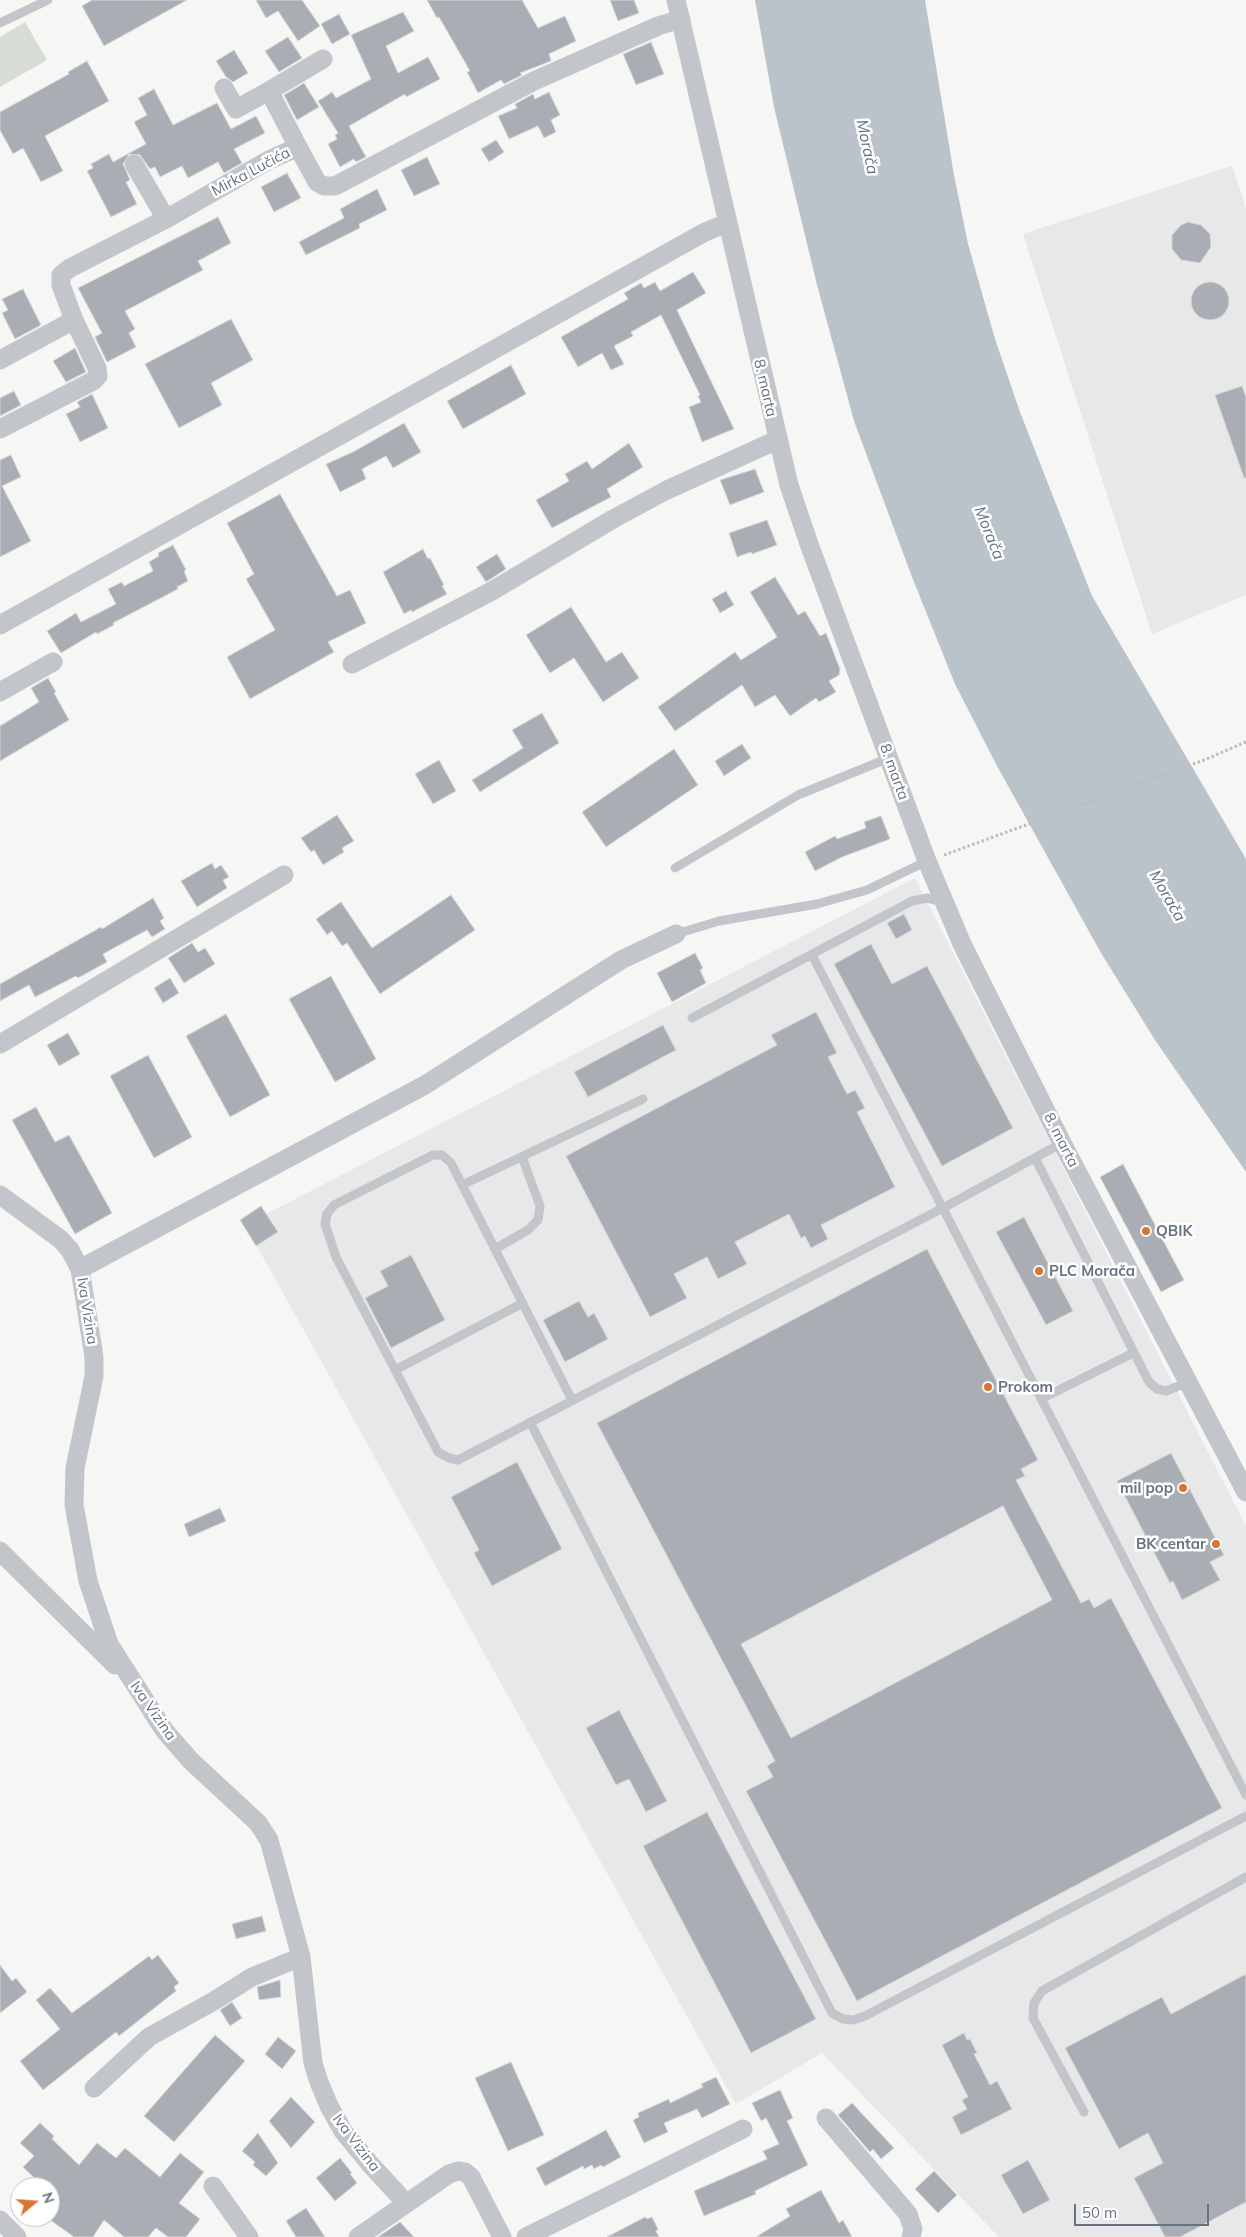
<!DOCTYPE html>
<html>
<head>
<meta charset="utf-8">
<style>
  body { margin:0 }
  #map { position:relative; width:1246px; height:2237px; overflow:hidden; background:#f6f7f4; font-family:Mulish,sans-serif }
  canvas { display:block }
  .north { position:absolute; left:10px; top:2177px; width:50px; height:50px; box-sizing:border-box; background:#fff; border:1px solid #c2c7cd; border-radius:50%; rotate:72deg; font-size:14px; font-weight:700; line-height:20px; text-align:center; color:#677283 }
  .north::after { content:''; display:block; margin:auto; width:18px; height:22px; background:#d97432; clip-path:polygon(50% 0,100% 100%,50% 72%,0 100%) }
  .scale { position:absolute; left:1074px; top:2204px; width:135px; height:22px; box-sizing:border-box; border:2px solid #677283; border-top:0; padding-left:6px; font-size:15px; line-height:18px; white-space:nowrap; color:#677283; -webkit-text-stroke:4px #fff; paint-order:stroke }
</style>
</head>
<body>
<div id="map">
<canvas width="1246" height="2237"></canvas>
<div class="north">N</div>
<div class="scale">50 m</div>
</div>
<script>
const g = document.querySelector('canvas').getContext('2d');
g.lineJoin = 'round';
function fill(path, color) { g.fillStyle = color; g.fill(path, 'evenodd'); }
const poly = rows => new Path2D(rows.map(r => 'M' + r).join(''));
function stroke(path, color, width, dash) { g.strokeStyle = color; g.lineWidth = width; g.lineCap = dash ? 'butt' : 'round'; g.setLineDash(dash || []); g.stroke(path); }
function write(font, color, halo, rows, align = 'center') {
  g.font = font + ' Mulish,sans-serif'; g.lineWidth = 5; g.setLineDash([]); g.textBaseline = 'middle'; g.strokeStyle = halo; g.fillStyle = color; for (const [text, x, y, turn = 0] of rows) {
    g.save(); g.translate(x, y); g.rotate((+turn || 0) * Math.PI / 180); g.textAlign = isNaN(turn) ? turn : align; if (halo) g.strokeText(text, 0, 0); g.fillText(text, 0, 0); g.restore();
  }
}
const built = poly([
  [1232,166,1246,208,1246,595,1152,634,1023,234],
  [915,878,1246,1526,1246,2237,999,2237,822,2053,736,2104,245,1225]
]);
const green = poly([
  [25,22,47,60,0,87,0,37]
]);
const water = poly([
  [755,0,925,0,954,175,968,244,995,339,1020,412,1092,596,1246,859,1246,1172,1155,1040,1101,953,997,766,955,684,912,577,854,421,817,285,774,107]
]);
const building = poly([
  [92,0,187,0,104,46,82,6,92,0],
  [256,0,302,0,320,26,298,41,278,11,266,18,256,0],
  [427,0,522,0,538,28,565,16,576,41,549,54,551,61,520,73,522,75,504,84,501,80,478,93,467,72,470,71,439,17,437,18,427,0],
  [610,0,634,0,639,13,618,21,610,0],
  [403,12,414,31,386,46,398,73,428,57,440,79,406,97,405,94,349,126,366,157,356,162,354,159,340,167,328,144,337,139,335,135,338,133,318,101,332,92,336,98,371,79,351,35,403,12],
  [339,14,350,34,332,44,321,24,339,14],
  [288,37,302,58,279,72,265,51,288,37],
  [651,42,664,74,636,85,623,54,651,42],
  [234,50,248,73,233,82,226,77,216,61,234,50],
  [87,61,109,101,45,136,63,171,41,182,23,148,13,154,0,130,0,112,69,74,68,72,87,61],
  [304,83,319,107,297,120,284,95,304,83],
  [154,89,173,125,217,103,231,129,256,116,265,133,234,149,242,163,224,173,218,162,188,178,182,166,160,177,155,167,150,169,140,155,129,154,123,164,130,180,126,182,137,204,111,217,87,171,93,168,91,164,109,154,113,162,146,144,134,122,147,115,138,98,154,89],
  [549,92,560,115,551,120,556,132,544,138,538,126,509,139,498,116,517,108,515,104,533,94,535,99,549,92],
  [496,140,504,152,489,162,481,149,496,140],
  [427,157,440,184,414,196,401,170,427,157],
  [287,173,301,198,274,212,261,187,287,173],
  [377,189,387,210,359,224,360,228,306,255,299,242,344,218,340,209,377,189],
  [218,217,231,243,198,261,203,270,125,311,135,329,129,333,136,347,107,362,95,337,102,333,78,288,218,217],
  [1188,222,1201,225,1210,234,1211,247,1200,263,1181,260,1172,249,1172,235,1181,225,1188,222],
  [693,272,706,293,677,310,734,429,702,442,689,407,701,402,698,396,700,395,661,315,631,332,633,336,614,346,624,364,611,370,602,353,578,367,561,337,628,299,624,293,641,283,644,288,655,282,660,291,693,272],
  '1191 301a19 19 0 1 1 38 0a19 19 0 1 1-38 0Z',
  [23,289,41,325,15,339,2,313,8,310,2,299,23,289],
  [231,319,253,360,211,383,222,405,179,428,145,364,231,319],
  [75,348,86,372,66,382,53,361,75,348],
  [511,365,526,394,463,429,447,401,511,365],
  [1242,386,1246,397,1246,478,1244,478,1215,395,1242,386],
  [14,391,21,405,0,416,0,398,14,391],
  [92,394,108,428,80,442,66,414,80,407,77,402,92,394],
  [404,423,421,452,393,468,386,456,362,469,366,479,340,492,326,464,353,452,404,423],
  [629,443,643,467,607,489,611,497,552,528,536,500,569,481,565,474,587,461,592,469,629,443],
  [11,455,21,477,2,486,31,541,0,557,0,460,11,455],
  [755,469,764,492,730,505,720,480,755,469],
  [280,494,337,596,350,590,366,623,328,642,334,652,250,699,227,657,275,630,246,579,254,574,227,523,280,494],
  [767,520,777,545,752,554,751,552,737,557,729,533,767,520],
  [173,545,186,570,184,571,188,581,177,587,178,589,113,623,114,625,97,634,96,632,61,653,47,631,76,613,81,622,116,604,108,589,122,582,124,586,153,571,149,562,159,556,158,553,173,545],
  [423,549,428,559,430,558,444,585,442,586,447,594,412,612,411,610,404,614,383,572,423,549],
  [497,554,506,569,486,582,476,567,497,554],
  [775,577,798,615,805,611,820,636,826,633,840,669,839,675,829,681,836,692,819,702,816,698,790,716,775,695,755,707,742,685,675,731,658,707,735,652,741,660,777,637,750,592,775,577],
  [726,591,734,605,720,613,712,599,726,591],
  [571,607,606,662,622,652,639,678,603,702,574,658,550,673,526,635,571,607],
  [48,678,56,692,54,693,69,720,0,761,0,726,39,702,31,688,48,678],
  [542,713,559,743,480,792,472,780,523,748,512,730,542,713],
  [742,744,751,758,724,776,715,761,742,744],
  [674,749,698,785,606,847,582,812,674,749],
  [439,760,456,791,433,804,415,774,439,760],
  [337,815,354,841,342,848,344,852,323,865,314,850,311,852,301,838,337,815],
  [881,816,890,839,842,857,815,871,805,852,835,836,837,839,866,828,864,822,881,816],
  [212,863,215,869,221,865,229,877,223,880,227,888,197,907,181,881,212,863],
  [451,895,475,930,380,994,347,943,342,946,332,931,327,935,316,919,341,902,372,948,451,895],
  [153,898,164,918,160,921,165,929,152,937,147,930,103,954,107,962,78,978,76,976,35,997,29,985,0,1001,0,984,101,927,102,929,153,898],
  [904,914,912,930,896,939,887,923,904,914],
  [192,943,198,952,205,948,215,964,184,983,168,958,192,943],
  [871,944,892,984,927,966,1013,1128,942,1166,834,964,871,944],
  [695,953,703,968,700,970,706,983,672,1002,657,973,695,953],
  [331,976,376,1059,335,1082,289,999,331,976],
  [170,978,179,993,163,1003,154,988,170,978],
  [816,1012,837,1053,828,1057,847,1094,855,1090,865,1108,857,1112,895,1187,821,1225,828,1239,811,1248,805,1236,801,1238,789,1214,735,1242,747,1264,718,1279,707,1257,674,1274,687,1298,650,1317,566,1156,777,1045,771,1035,816,1012],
  [226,1014,270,1095,230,1117,186,1036,226,1014],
  [663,1025,676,1050,588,1097,574,1072,663,1025],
  [68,1033,80,1054,59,1066,47,1045,68,1033],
  [148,1055,192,1137,154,1158,110,1076,148,1055],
  [36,1107,55,1142,69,1135,112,1213,75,1234,12,1120,36,1107],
  [1123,1164,1184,1280,1161,1292,1100,1177,1123,1164],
  [261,1206,278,1232,256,1246,240,1220,261,1206],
  [1024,1217,1073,1311,1046,1325,996,1232,1024,1217],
  [927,1249,1038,1460,1021,1469,1025,1476,1016,1480,1081,1603,1089,1599,1094,1608,1111,1598,1222,1808,857,2001,746,1791,773,1777,767,1766,775,1761,597,1423,927,1249],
  [1003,1506,1052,1600,791,1738,741,1644,1003,1506],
  [411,1255,445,1320,391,1348,365,1298,388,1286,380,1271,411,1255],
  [579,1301,588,1317,594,1313,608,1339,565,1362,543,1320,579,1301],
  [1171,1453,1224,1555,1210,1562,1220,1580,1182,1600,1173,1581,1170,1583,1117,1481,1171,1453],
  [517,1462,562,1549,492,1586,474,1553,479,1550,451,1497,517,1462],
  [220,1508,226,1521,189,1537,184,1524,220,1508],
  [619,1710,667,1801,646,1812,629,1779,616,1785,586,1728,619,1710],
  [707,1812,816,2019,751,2053,643,1846,707,1812],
  [262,1916,266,1931,236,1939,232,1924,262,1916],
  [158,1955,179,1983,174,1987,176,1991,119,2036,116,2032,43,2090,20,2061,60,2029,36,2000,50,1988,72,2013,149,1956,152,1960,158,1955],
  [0,1965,12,1981,16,1978,27,1992,0,2013,0,1965],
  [1246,1974,1246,2202,1180,2237,1165,2237,1134,2178,1163,2163,1148,2133,1119,2149,1065,2048,1162,1997,1171,2014,1246,1974],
  [280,1980,281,1997,259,2000,257,1987,280,1980],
  [232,2002,242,2018,230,2026,220,2010,232,2002],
  [964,2033,967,2040,970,2039,977,2053,974,2054,990,2085,997,2081,1012,2109,961,2135,952,2117,967,2109,962,2100,968,2097,942,2045,964,2033],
  [215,2035,245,2061,174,2142,144,2116,215,2035],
  [278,2037,296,2051,282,2069,265,2054,278,2037],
  [511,2062,544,2135,508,2151,475,2078,511,2062],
  [716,2077,730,2104,702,2118,697,2109,664,2123,668,2132,644,2143,633,2120,639,2117,638,2113,669,2099,670,2103,703,2087,701,2084,716,2077],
  [780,2090,793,2118,787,2121,808,2165,755,2191,756,2194,704,2216,694,2191,767,2159,763,2151,779,2144,766,2118,761,2121,752,2103,780,2090],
  [291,2097,315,2122,291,2148,269,2121,291,2097],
  [852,2103,894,2148,881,2159,873,2149,870,2152,838,2115,852,2103],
  [40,2123,54,2136,52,2139,79,2165,97,2143,116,2158,125,2148,160,2177,180,2153,204,2172,179,2203,200,2219,186,2237,168,2237,156,2228,148,2237,124,2237,104,2220,93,2237,74,2237,50,2220,50,2187,44,2187,23,2167,34,2156,20,2143,40,2123],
  [606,2130,621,2157,603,2167,601,2165,594,2169,592,2165,584,2169,583,2166,545,2186,536,2168,606,2130],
  [258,2133,278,2163,266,2176,253,2165,255,2162,242,2151,258,2133],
  [340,2158,352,2173,350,2174,357,2183,335,2201,316,2178,340,2158],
  [1028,2160,1050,2200,1023,2214,1001,2175,1028,2160],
  [934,2171,957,2195,938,2213,915,2189,934,2171],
  [821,2190,839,2223,843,2220,852,2237,756,2237,790,2216,786,2209,821,2190],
  [306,2208,325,2237,296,2237,286,2221,306,2208],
  [645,2217,647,2219,652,2217,658,2229,656,2231,659,2237,607,2237,645,2217],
  [400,2222,414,2237,378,2237,400,2222]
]);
const path = poly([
  [944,855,1204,760,1246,742]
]);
const service = poly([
  [0,23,48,0],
  [675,868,798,795,889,758],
  [676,934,719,921,817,904,867,890,927,861],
  [812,955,1246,1795],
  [692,1018,912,901,927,898,944,902],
  [1035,1158,1149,1382,1157,1389,1166,1391,1189,1382],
  [462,1185,643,1099],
  [495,1249,528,1230,538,1220,540,1206,522,1157],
  [395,1370,523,1303],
  [1041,1399,1133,1353],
  [572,1400,451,1163,442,1155,433,1155,334,1205,327,1214,325,1224,336,1257,438,1452,449,1458,458,1460,943,1208,1062,1143],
  [530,1422,832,2013,843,2019,853,2020,865,2016,1246,1816],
  [1084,2112,1033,2018,1034,2003,1042,1991,1246,1877]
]);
const minor = poly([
  [676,0,789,485,809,544,927,861,962,944,1062,1143,1246,1492],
  [224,88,236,109,269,91,298,147],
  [269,91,323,59],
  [134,164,166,219],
  [0,360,74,320,61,285,61,275,70,268,166,219,269,160,298,147,317,182,324,186,335,186,534,81,658,26,681,19],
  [0,429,93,381,98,376,97,368,74,320],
  [0,625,705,232,727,223],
  [352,664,492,591,613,519,667,490,777,440],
  [0,692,53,662],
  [0,1044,284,875],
  [0,1195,60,1239,70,1250,80,1269,94,1357,94,1376,75,1468,74,1505,88,1581,109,1644,164,1730,191,1761,258,1823,269,1840,301,1957,313,2063,319,2082,329,2106,343,2131,370,2164,406,2203],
  [80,1269,425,1085,621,960,676,934],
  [0,1551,115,1665],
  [94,2088,149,2037,212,2002,252,1977,301,1957],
  [826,2118,908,2214,913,2229,911,2237],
  [213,2186,249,2237],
  [0,2220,17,2237],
  [358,2237,449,2174,458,2171,465,2172,471,2177,502,2237],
  [526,2237,743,2129]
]);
const markers = [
  [1146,1231,5,"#d97432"],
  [1039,1271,5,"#d97432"],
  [988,1387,5,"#d97432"],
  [1183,1488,5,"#d97432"],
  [1216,1544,5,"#d97432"]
];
const streetNames = [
  ["Mirka Lučića",251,172,-28],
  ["8. marta",765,388,77],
  ["8. marta",894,772,70],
  ["8. marta",1061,1140,63],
  ["Iva Vizina",87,1311,81],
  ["Iva Vizina",153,1711,55],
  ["Iva Vizina",356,2143,53]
];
const poiNames = [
  ["QBIK",1156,1231],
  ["PLC Morača",1049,1271],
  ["Prokom",998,1387],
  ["mil pop",1173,1488,"right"],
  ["BK centar",1206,1544,"right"]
];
const waterNames = [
  ["Morača",867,147,78],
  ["Morača",989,533,68],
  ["Morača",1167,896,60]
];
fill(built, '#e7e8e7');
fill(green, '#d7ddd5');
fill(water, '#bac3c9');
fill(building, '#a9aeb5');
stroke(building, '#d8d8d6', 1);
stroke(path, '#babcbf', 3, [2.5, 2.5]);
stroke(service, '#c2c5c9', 9);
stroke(minor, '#c2c5c9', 19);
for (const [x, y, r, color] of markers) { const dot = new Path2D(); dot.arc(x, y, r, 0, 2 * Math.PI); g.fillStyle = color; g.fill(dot); stroke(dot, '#fff', 2); }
write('15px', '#677283', '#fff', streetNames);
write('bold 15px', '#677283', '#fff', poiNames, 'left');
write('italic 16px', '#63737f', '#fff', waterNames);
</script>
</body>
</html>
